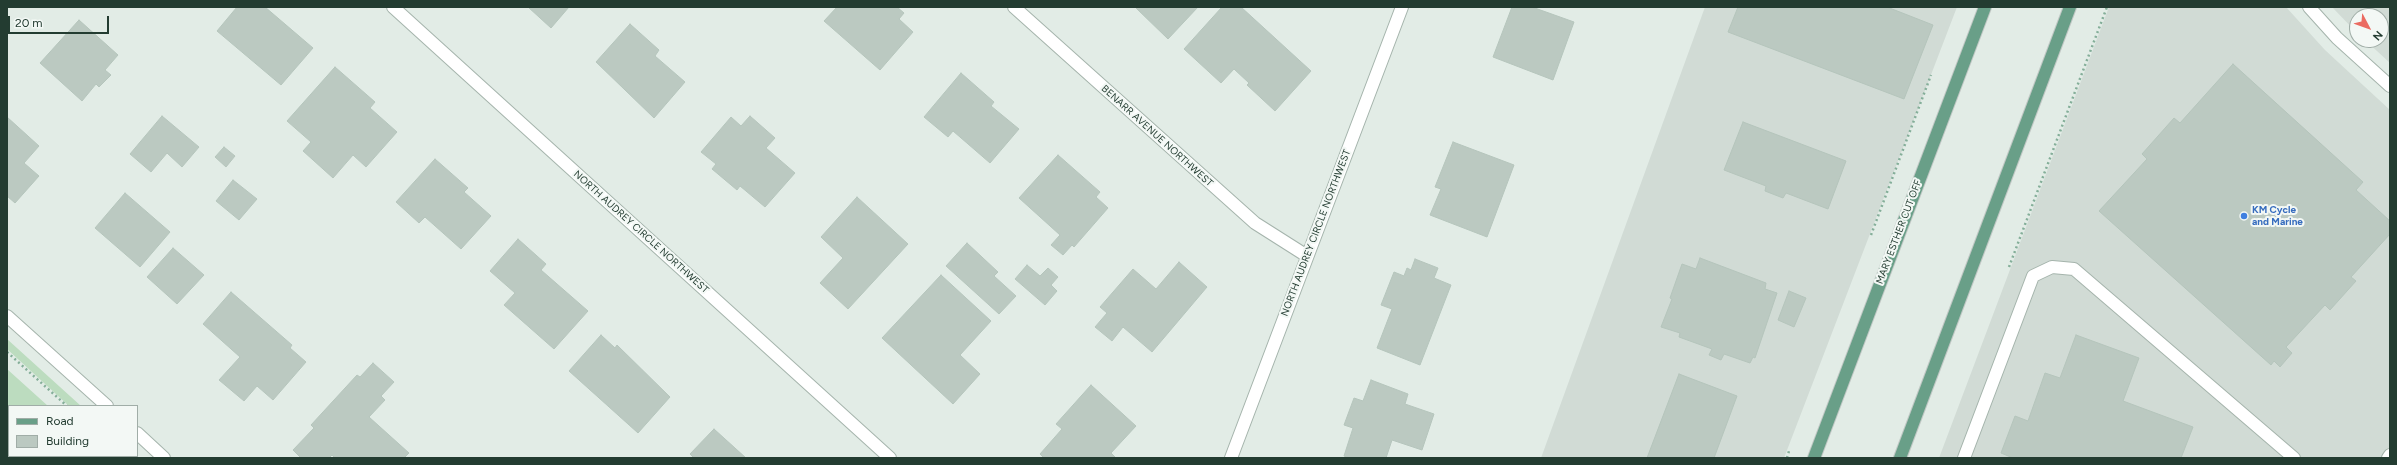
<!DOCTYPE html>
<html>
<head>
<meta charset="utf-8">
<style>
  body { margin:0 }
  #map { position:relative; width:2397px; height:465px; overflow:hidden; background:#e2ece6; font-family:Figtree,sans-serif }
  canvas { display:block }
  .frame { position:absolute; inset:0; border:8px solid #233c31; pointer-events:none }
  .legend { position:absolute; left:8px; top:405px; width:130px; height:52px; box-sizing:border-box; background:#f3f8f5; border:1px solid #a0ada7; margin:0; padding:5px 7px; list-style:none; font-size:12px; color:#233c31 }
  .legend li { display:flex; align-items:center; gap:8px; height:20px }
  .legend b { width:20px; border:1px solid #a0ada7 }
  .north { position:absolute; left:2349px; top:8px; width:40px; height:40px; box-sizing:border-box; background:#f3f8f5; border:1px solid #a0ada7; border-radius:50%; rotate:131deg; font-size:11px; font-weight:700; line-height:16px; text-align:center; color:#233c31 }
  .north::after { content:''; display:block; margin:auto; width:14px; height:18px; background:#eb6b61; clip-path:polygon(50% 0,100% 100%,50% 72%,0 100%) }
  .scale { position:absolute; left:8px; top:16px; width:101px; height:18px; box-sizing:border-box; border:2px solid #233c31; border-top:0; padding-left:5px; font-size:12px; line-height:14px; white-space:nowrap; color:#233c31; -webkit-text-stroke:3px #f3f8f5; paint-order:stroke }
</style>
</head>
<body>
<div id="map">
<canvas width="2397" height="465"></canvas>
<div class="frame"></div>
<ul class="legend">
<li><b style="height:5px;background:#699f88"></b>Road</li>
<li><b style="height:11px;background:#bbc9c1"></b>Building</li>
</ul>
<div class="north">N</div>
<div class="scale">20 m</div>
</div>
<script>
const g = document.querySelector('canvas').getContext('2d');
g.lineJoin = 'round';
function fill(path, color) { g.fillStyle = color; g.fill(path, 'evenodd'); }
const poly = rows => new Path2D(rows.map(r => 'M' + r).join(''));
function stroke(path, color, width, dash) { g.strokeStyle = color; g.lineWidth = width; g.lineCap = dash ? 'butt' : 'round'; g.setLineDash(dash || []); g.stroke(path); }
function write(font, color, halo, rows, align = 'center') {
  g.font = font + ' Figtree,sans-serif'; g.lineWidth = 4; g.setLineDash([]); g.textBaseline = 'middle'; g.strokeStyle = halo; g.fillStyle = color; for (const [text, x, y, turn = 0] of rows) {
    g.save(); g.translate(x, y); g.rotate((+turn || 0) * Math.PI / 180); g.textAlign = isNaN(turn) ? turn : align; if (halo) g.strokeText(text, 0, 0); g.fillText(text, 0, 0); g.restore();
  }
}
const built = poly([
  [1705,7,1957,7,1784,458,1541,458],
  [2109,7,2286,7,2325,50,2390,110,2390,458,1939,458],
  [2332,7,2390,7,2390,63,2365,40,2381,40,2381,16,2357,16,2357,33]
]);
const green = poly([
  [7,339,81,406,69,406,7,349],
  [7,369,48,406,9,406,9,456,103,456,105,458,7,458]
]);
const building = poly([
  [237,7,265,7,313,48,281,85,217,31,237,7],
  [528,7,569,7,551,28,528,7],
  [837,7,897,7,904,13,899,19,913,32,880,70,824,21,837,7],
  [1135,7,1198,7,1168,39,1135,7],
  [1222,7,1241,7,1311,71,1275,111,1247,85,1249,83,1234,69,1221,83,1184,49,1222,7],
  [1512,7,1532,7,1574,22,1553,80,1493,57,1512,7],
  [1738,7,1887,7,1933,25,1904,99,1728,32,1738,7],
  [79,20,118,55,105,70,111,75,99,87,96,84,82,101,40,63,79,20],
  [630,24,659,50,655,56,685,82,654,118,596,62,630,24],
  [2233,64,2363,182,2356,190,2390,221,2390,234,2351,277,2356,281,2330,310,2325,305,2286,347,2292,353,2280,367,2274,361,2271,365,2099,211,2147,159,2142,154,2174,118,2180,123,2233,64],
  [335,67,375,102,370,108,397,132,366,167,353,155,333,178,303,151,311,142,287,121,335,67],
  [961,73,994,102,991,106,1019,129,990,163,953,131,948,137,924,117,961,73],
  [162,116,199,147,182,167,167,153,151,172,130,154,162,116],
  [750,116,775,138,766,148,795,173,765,207,740,186,737,190,712,169,716,164,701,152,731,117,741,126,750,116],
  [7,117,39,146,24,163,39,176,15,203,7,196,7,117],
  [1743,122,1846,161,1828,209,1786,193,1783,198,1765,191,1766,186,1724,170,1743,122],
  [1453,142,1514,165,1487,237,1430,215,1441,189,1435,187,1453,142],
  [224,147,235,156,226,167,215,157,224,147],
  [1058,155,1100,192,1096,197,1108,208,1074,247,1072,245,1063,255,1051,245,1060,235,1019,198,1058,155],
  [435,159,468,188,464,192,491,216,461,249,425,217,419,223,396,202,435,159],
  [233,180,257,199,239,220,216,201,233,180],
  [125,193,170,232,140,267,95,228,125,193],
  [857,197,908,244,848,309,820,283,843,258,821,237,857,197],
  [518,239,546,264,541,270,588,311,554,349,504,305,515,293,490,271,518,239],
  [967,243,998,272,994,276,1016,296,999,314,946,266,967,243],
  [173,248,204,275,177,304,147,277,173,248],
  [1700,258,1766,283,1765,289,1777,293,1755,358,1753,357,1750,363,1724,354,1721,360,1709,355,1712,349,1679,337,1680,333,1661,327,1672,299,1670,298,1682,264,1696,269,1700,258],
  [1415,259,1438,268,1434,278,1451,285,1420,365,1377,348,1392,309,1381,305,1394,272,1404,276,1407,268,1411,270,1415,259],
  [1179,262,1207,287,1152,352,1123,327,1112,341,1095,327,1107,313,1100,307,1133,269,1156,289,1179,262],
  [1027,265,1040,276,1048,268,1058,277,1051,285,1057,291,1045,305,1015,279,1027,265],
  [941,275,991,321,960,355,980,374,953,404,882,338,941,275],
  [1789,291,1806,298,1794,327,1778,320,1789,291],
  [231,292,292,345,290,348,306,362,273,400,257,386,244,401,219,380,240,357,203,324,231,292],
  [601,335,615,348,617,345,670,397,638,433,569,371,601,335],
  [2076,335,2139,358,2123,401,2193,427,2181,458,2013,458,2001,453,2015,416,2028,421,2045,373,2060,378,2076,335],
  [373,363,394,382,381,396,385,400,369,417,409,453,404,458,335,458,332,455,329,458,301,458,293,450,314,428,311,425,357,375,360,377,373,363],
  [1679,374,1737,396,1714,458,1647,458,1679,374],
  [1371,380,1408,394,1405,404,1434,414,1422,450,1392,440,1386,458,1349,458,1344,456,1353,428,1344,425,1354,398,1363,401,1371,380],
  [1091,385,1136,426,1111,453,1116,458,1044,458,1040,454,1062,429,1056,424,1091,385],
  [714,429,746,458,694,458,690,454,714,429]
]);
const path = poly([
  [1871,235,1931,75],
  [2009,267,2107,7],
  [7,352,67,406],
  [122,456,124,458],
  [1787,458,1789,451]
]);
const service = poly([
  [1964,458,2033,276,2052,267,2074,269,2294,458],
  [2388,458,2390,455]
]);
const minor = poly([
  [393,7,890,458],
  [1014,7,1255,223,1307,256],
  [7,316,107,406],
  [137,433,164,458],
  [1231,458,1402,7]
]);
const tertiary = poly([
  [2309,7,2337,38,2390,86]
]);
const primary = poly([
  [1814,458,1985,7],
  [1900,458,2070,7]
]);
const markers = [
  [2244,216,4,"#3f7fe0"]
];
const streetNames = [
  ["BENARR AVENUE NORTHWEST",1157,136,42],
  ["NORTH AUDREY CIRCLE NORTHWEST",641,232,42],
  ["MARY ESTHER CUT OFF",1899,232,-69],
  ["NORTH AUDREY CIRCLE NORTHWEST",1316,233,-69]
];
const shopNames = [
  ["KM Cycle",2252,210],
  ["and Marine",2252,222]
];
fill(built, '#d1dbd5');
fill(green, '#bcdcbf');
fill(building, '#bbc9c1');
stroke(building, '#b5c5bc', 1);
stroke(service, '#a5b4ac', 14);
stroke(minor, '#a5b4ac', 14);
stroke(tertiary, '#a5b4ac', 14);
stroke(primary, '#c1c8c5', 14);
stroke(path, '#84ae99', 2.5, [2, 3]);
stroke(service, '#fff', 12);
stroke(minor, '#fff', 12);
stroke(tertiary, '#fff', 12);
stroke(primary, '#699f88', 12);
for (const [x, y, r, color] of markers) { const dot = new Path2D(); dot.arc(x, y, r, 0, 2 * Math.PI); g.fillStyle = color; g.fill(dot); stroke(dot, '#f3f8f5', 1.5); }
write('10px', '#233c31', '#f3f8f5', streetNames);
write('bold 10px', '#366cbe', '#f3f8f5', shopNames, 'left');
</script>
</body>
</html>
